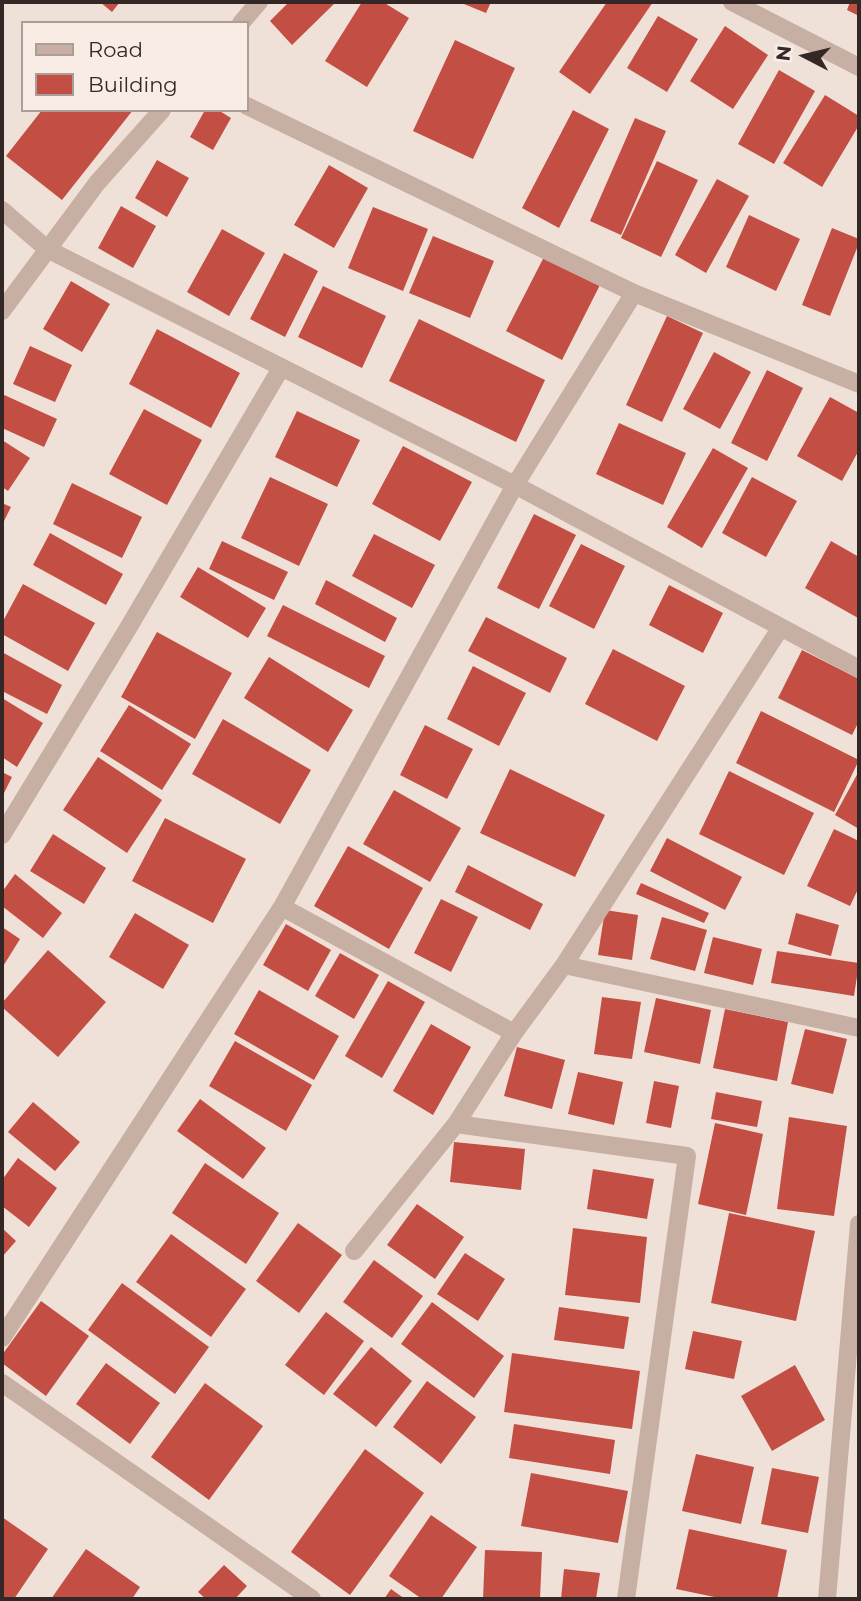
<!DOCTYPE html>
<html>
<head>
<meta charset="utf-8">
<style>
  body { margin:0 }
  #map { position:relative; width:861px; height:1601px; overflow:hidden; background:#f0e1d8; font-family:Montserrat,sans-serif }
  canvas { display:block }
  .frame { position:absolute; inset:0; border:4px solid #332826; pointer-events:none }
  .legend { position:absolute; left:21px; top:21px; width:228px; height:91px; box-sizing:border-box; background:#f8ece4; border:2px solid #a99e98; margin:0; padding:9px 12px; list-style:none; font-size:21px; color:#332826 }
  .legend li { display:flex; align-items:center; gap:14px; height:35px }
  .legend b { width:35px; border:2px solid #a99e98 }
  .north { position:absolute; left:770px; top:21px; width:70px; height:70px; -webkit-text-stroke:5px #f8ece4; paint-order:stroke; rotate:277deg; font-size:19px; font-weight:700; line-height:28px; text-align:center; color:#332826 }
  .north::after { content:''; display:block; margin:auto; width:24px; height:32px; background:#332826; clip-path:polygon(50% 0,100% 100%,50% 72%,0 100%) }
</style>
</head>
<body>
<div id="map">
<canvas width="861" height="1601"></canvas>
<div class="frame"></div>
<ul class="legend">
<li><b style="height:9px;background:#c8afa4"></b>Road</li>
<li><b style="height:19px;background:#c34e43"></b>Building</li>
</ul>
<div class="north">N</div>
</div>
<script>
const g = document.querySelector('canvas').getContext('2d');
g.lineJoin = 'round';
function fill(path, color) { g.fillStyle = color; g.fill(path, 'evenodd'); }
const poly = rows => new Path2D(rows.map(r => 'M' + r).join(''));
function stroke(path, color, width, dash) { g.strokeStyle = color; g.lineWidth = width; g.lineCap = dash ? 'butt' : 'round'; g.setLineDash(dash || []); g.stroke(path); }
const building = poly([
  [100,2,120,2,112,12],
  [289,2,336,2,292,45,270,21],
  [362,2,383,2,409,18,367,87,325,61],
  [459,2,491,2,486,13],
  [607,2,653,2,590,94,559,72],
  [850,2,859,2,859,16,847,10],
  [658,16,698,39,667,92,627,68],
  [725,26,768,55,733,109,690,81],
  [455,40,515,68,473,159,413,131],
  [779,70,815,91,774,164,738,144],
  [825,95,859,116,859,125,822,187,783,163],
  [42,110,133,110,62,200,6,156],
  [205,110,218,110,231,118,213,150,190,137],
  [573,110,609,129,559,228,522,208],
  [635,118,666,131,621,235,590,221],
  [157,160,189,178,167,217,135,198],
  [657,161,698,180,661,257,621,238],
  [329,165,368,188,334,248,294,225],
  [717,179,749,196,706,273,675,255],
  [121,206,156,226,133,268,98,248],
  [373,207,428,229,403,291,348,268],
  [749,215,800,239,776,291,726,267],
  [832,228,859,239,859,243,830,316,802,305],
  [222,229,265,253,229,316,187,292],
  [433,236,494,261,470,318,409,293],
  [284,253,318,271,285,337,250,319],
  [546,253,602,281,562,360,506,331],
  [71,281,110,304,82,352,43,329],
  [323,286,386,316,362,368,298,337],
  [667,316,703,333,662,422,626,405],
  [419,319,545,380,516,442,389,381],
  [157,329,240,373,211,428,129,384],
  [30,346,72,365,55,402,13,384],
  [714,352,751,372,720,429,683,409],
  [767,370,803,388,767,461,731,443],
  [2,394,57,419,44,447,2,428],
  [830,397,859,413,859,450,842,481,797,456],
  [144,409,202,440,167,505,109,474],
  [297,411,360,440,337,487,275,457],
  [619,423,686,453,663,505,596,474],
  [2,440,30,458,8,491,2,487],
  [403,446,472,482,440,541,372,504],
  [713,448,748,468,702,548,667,527],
  [270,477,328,504,299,566,241,538],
  [752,477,797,501,766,557,722,533],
  [72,483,142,517,122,558,53,524],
  [2,503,11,507,2,525],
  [534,514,576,535,539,609,497,588],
  [50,533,123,574,106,605,33,565],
  [374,534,435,565,412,608,352,576],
  [222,541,288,572,274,600,209,569],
  [831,541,859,557,858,618,805,588],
  [581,544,625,566,594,629,549,606],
  [198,567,266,608,248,638,180,597],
  [326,580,397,618,385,642,315,604],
  [23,584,95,623,68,671,2,634,2,623],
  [669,585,723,613,703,653,649,625],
  [283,605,385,656,369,688,267,636],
  [486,617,567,658,550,693,468,651],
  [157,632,232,673,195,739,121,697],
  [613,649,685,686,657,741,585,704],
  [802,650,859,679,859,721,852,735,778,698],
  [2,652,62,685,47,714,2,691],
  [269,657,353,710,328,752,244,698],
  [473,666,526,693,499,746,447,719],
  [2,698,43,723,17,767,2,757],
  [129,705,191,744,162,790,100,751],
  [761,711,859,760,834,812,736,763],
  [223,719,311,770,280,824,192,774],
  [425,725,473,749,447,799,400,775],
  [98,757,162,800,127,853,63,810],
  [510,769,605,815,575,877,480,833],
  [729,771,814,813,784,875,699,834],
  [859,771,859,829,835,815],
  [2,772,12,777,2,797],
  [394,790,461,828,430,882,363,844],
  [165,818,246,859,213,923,132,881],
  [834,829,859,841,859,887,850,906,807,886],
  [53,834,106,868,84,904,30,871],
  [667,838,742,877,725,910,650,871],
  [348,846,423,888,389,949,314,906],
  [468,865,543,904,530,930,455,892],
  [15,874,62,913,43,938,2,906,2,892],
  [641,883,709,913,704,923,636,894],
  [441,899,478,917,451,972,414,953],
  [605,910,638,915,632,960,598,955],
  [135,913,189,945,163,989,109,957],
  [796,913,839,925,831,956,788,944],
  [662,917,707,930,695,971,650,959],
  [286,924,331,950,308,991,263,965],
  [2,927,20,939,2,968],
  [713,937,762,949,753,985,704,973],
  [48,950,106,1002,58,1057,2,1007,2,1003],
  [777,951,859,963,854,996,771,983],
  [340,953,379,975,354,1019,315,996],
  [388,981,425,1002,382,1078,345,1056],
  [259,990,339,1036,314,1080,234,1034],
  [602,997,641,1002,632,1059,594,1054],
  [656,998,711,1010,700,1064,644,1052],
  [725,1009,788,1022,777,1081,713,1068],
  [431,1024,471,1047,433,1115,393,1091],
  [805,1029,847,1039,833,1094,791,1084],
  [235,1041,312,1085,286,1131,209,1086],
  [517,1047,565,1060,552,1109,504,1096],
  [578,1072,623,1082,614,1125,568,1114],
  [654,1081,679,1086,671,1128,646,1123],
  [716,1092,762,1101,757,1127,711,1119],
  [200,1099,266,1148,243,1179,177,1131],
  [33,1102,80,1142,55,1171,8,1132],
  [789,1117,847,1126,834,1216,777,1209],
  [715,1123,763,1134,746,1215,698,1204],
  [454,1142,525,1149,521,1190,450,1182],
  [18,1158,57,1188,29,1227,2,1206,2,1180],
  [205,1163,279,1213,246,1264,172,1213],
  [593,1169,654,1179,647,1219,587,1209],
  [417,1204,464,1237,435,1279,387,1245],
  [729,1213,815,1231,796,1321,711,1303],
  [298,1223,342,1255,299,1313,256,1281],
  [2,1228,16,1241,2,1257],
  [573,1228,647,1237,640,1303,565,1295],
  [171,1234,246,1289,211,1337,136,1282],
  [465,1253,505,1279,478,1321,437,1294],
  [374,1260,423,1296,392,1338,343,1302],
  [122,1283,209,1347,175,1394,88,1330],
  [41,1301,89,1336,46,1396,2,1363,2,1355],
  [432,1302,504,1356,474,1398,401,1344],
  [559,1307,629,1317,624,1349,554,1340],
  [326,1312,364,1341,324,1395,285,1365],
  [693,1331,742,1341,734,1379,685,1369],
  [371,1347,412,1381,376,1427,333,1394],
  [512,1353,640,1371,632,1429,504,1412],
  [106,1363,160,1403,130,1444,76,1404],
  [795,1365,825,1420,772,1451,741,1396],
  [427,1381,476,1417,441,1464,393,1427],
  [205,1383,263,1426,209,1500,151,1457],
  [514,1424,615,1440,610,1474,509,1458],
  [365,1449,424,1493,350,1595,291,1552],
  [696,1454,754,1467,741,1524,682,1511],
  [772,1468,819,1477,808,1533,761,1524],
  [531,1473,628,1491,618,1543,521,1526],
  [431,1515,477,1547,441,1599,422,1599,389,1576],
  [2,1517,48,1549,14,1599,2,1599],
  [689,1529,787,1550,777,1599,724,1599,676,1589],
  [86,1549,140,1587,132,1599,51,1599],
  [485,1550,542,1552,540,1599,483,1599],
  [224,1565,247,1586,235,1599,206,1599,198,1592],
  [564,1569,600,1573,596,1599,561,1599],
  [391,1589,405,1599,384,1599]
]);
const minor = poly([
  [732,2,859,67],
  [247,106,634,293,859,384],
  [2,210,47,249,515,485,859,669],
  [2,835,127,630,281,368],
  [282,907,514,1033],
  [564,965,859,1028],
  [456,1124,687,1156,626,1599],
  [354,1251,456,1124,514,1033,564,965,781,627],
  [2,1338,282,907,515,485,634,293],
  [2,1383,312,1599],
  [827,1599,859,1224]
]);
const tertiary = poly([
  [241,23,259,2],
  [2,311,97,183,162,110]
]);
fill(building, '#c34e43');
stroke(minor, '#c8afa4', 18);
stroke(tertiary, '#c8afa4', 18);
</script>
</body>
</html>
